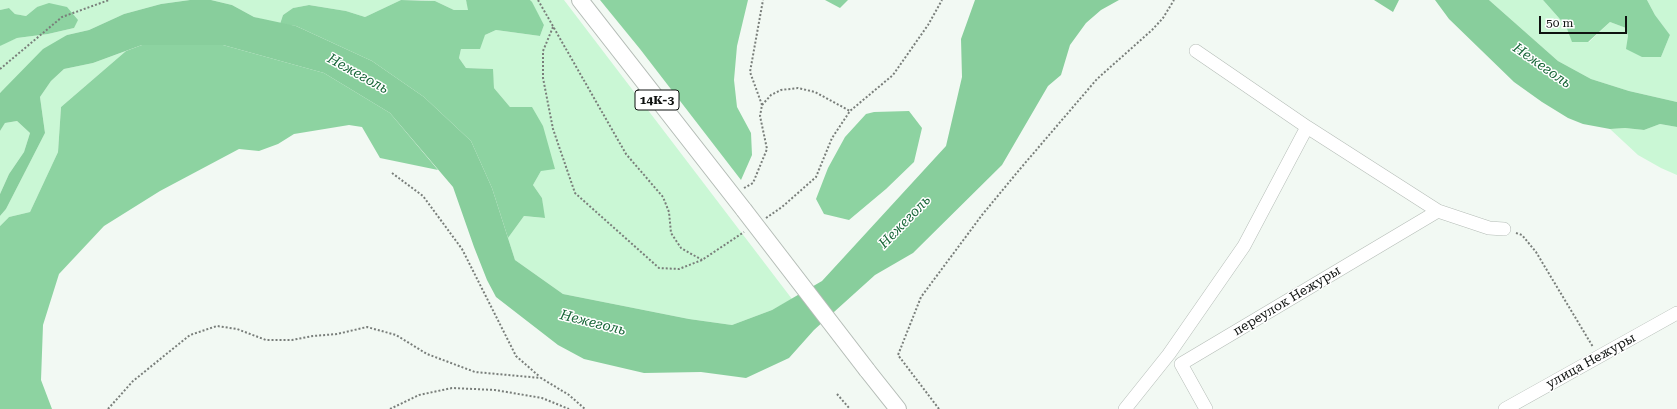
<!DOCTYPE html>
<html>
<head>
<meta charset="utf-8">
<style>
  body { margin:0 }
  #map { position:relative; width:1677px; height:409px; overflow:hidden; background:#f2f9f3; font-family:"Roboto Serif",serif }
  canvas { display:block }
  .scale { position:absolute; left:1539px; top:16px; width:88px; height:18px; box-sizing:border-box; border:2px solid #0f1210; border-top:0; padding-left:5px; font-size:12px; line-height:14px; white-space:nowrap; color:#0f1210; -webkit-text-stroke:3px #fff; paint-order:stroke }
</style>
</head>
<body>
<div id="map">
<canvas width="1677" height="409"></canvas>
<div class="scale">50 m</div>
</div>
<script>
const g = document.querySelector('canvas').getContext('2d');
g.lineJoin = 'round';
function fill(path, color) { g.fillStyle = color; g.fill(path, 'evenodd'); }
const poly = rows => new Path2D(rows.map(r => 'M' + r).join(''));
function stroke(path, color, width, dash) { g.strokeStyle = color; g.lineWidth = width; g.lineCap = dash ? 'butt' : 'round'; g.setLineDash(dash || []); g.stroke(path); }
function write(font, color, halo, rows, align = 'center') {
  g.font = font + ' "Roboto Serif",serif'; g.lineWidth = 3; g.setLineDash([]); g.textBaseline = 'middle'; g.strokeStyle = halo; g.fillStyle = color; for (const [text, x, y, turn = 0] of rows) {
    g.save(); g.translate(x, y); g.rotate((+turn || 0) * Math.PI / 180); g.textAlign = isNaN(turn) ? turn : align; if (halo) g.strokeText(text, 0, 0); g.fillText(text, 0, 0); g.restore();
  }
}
const green = poly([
  [0,0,190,0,161,4,124,14,89,30,67,35,0,93,0,46,2,44,17,38,48,34,74,28,37,7,26,16,15,14,9,8,0,10],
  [211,0,401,0,365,17,346,11,309,5,293,8,283,15,280,24,254,17,232,5],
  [420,0,466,0,469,10,454,10,435,1],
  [530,0,564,0,792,299,772,310,732,325,689,319,563,294,515,260,508,238,524,216,544,218,542,198,533,185,541,171,510,107,494,88,492,69,466,68,459,58,461,49,485,35,496,30,540,36,544,25],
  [1489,0,1543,0,1566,26,1589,42,1610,22,1626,28,1628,36,1661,57,1670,35,1655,15,1647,0,1677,0,1677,102,1629,91,1591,79,1558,61],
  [126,51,61,107,58,152,30,212,9,217,0,226,0,216,6,209,45,133,40,97,51,81,64,69,93,63],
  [17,121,30,133,24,152,9,174,0,194,0,131,5,123],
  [1660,124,1677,127,1677,175,1661,168,1638,155,1610,129,1625,128,1644,130]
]);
const forest = poly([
  [401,0,435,1,454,10,468,10,466,0,530,0,532,2,544,25,540,36,496,30,485,35,480,49,461,49,459,58,466,68,493,69,494,88,510,107,532,107,543,126,555,169,541,171,533,185,542,198,545,218,524,216,508,238,492,188,471,141,424,97,372,61,296,26,280,24,283,15,293,8,309,5,346,11,365,17],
  [600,0,748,0,737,46,734,80,737,107,751,133,752,155,741,180,640,49],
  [825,0,848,0,840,8],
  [1543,0,1647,0,1655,15,1670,35,1661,57,1642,57,1626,49,1628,36,1626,28,1610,22,1588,42,1572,42,1566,26],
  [49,3,67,7,78,20,74,28,48,34,17,38,0,46,0,10,9,8,15,14,26,16,37,7],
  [142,45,223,45,324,73,390,113,438,170,380,158,362,127,349,125,294,134,278,144,259,151,239,149,160,191,104,226,59,274,43,325,41,380,52,409,0,409,0,226,9,217,30,212,58,152,61,107,126,51],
  [909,111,922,128,914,162,886,189,849,220,824,214,816,199,828,168,845,137,866,114,874,112]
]);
const water = poly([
  [190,0,211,0,232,5,254,17,296,26,372,61,424,97,471,141,492,188,515,260,563,294,689,319,732,325,772,310,822,281,946,146,962,77,961,39,975,0,1119,0,1101,10,1086,23,1070,45,1061,75,1048,86,1002,165,913,253,875,275,814,330,789,358,746,378,701,372,644,373,584,359,558,345,496,297,487,280,474,247,453,187,390,113,324,73,223,45,142,45,93,63,64,69,51,81,40,97,45,133,6,209,0,216,0,194,9,174,24,152,30,133,17,121,5,123,0,131,0,93,43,49,67,35,89,30,124,14,161,4],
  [1374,0,1399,0,1393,12],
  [1435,0,1489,0,1558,61,1591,79,1629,91,1677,102,1677,127,1660,124,1644,130,1625,128,1610,129,1583,124,1568,118,1542,102,1514,82,1449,19]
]);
const path = poly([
  [538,0,626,154,663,197,669,212,671,233,681,248,702,260],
  [553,27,543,51,543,78,553,129,575,193,659,268,679,269,702,260,744,232],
  [0,69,62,17,109,0],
  [762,105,750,72,763,0],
  [392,173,423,196,462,249,516,356,540,377],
  [744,188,753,183,767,149,760,116,762,105,771,95,781,90,798,88,815,92,850,111],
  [766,218,782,207,816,177,832,138,850,111,893,75,928,25,942,0],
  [1516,233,1522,235,1536,252,1593,347],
  [837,394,850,409],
  [108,409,133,381,190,335,217,326,237,329,266,340,292,340,313,336,337,334,367,327,396,335,427,354,475,372,541,378,569,395,585,409],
  [390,409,419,395,452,388,495,390,542,398,569,409],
  [939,409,898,355,921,297,982,215,1020,169,1097,79,1152,30,1163,18,1174,0]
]);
const minor = poly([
  [1196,51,1307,127,1438,211,1489,228,1504,229],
  [1125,409,1169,354,1244,246,1307,127],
  [1206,409,1181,364,1438,211],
  [1505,409,1677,313]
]);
const major = poly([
  [580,0,744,210],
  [867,370,898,409]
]);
const majorBridge = poly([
  [744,210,867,370]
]);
const shields = [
  [657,100,44]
];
const shieldNames = [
  ["14К-3",657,100]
];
const streetNames = [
  ["переулок Нежуры",1287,301,-31],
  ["улица Нежуры",1591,361,-29]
];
const waterNames = [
  ["Нежеголь",1542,66,35],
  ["Нежеголь",358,74,29],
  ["Нежеголь",905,222,-46],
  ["Нежеголь",593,323,14]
];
fill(green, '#caf7d5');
fill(forest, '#8dd3a1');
fill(water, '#88ce9c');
stroke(minor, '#b4bcb6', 14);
stroke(major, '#b4bcb6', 18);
stroke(path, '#797e7a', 2, [2, 2]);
stroke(minor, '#fff', 13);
stroke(major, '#fff', 16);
stroke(majorBridge, '#b4bcb6', 18, []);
stroke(majorBridge, '#fff', 16);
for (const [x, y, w] of shields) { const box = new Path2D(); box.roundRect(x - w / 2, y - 10, w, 20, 3); g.fillStyle = '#fff'; g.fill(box); stroke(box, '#0f1210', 1); }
write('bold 12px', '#0f1210', null, shieldNames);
write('13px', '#0f1210', '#fff', streetNames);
write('italic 14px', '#196739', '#fff', waterNames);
</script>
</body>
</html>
